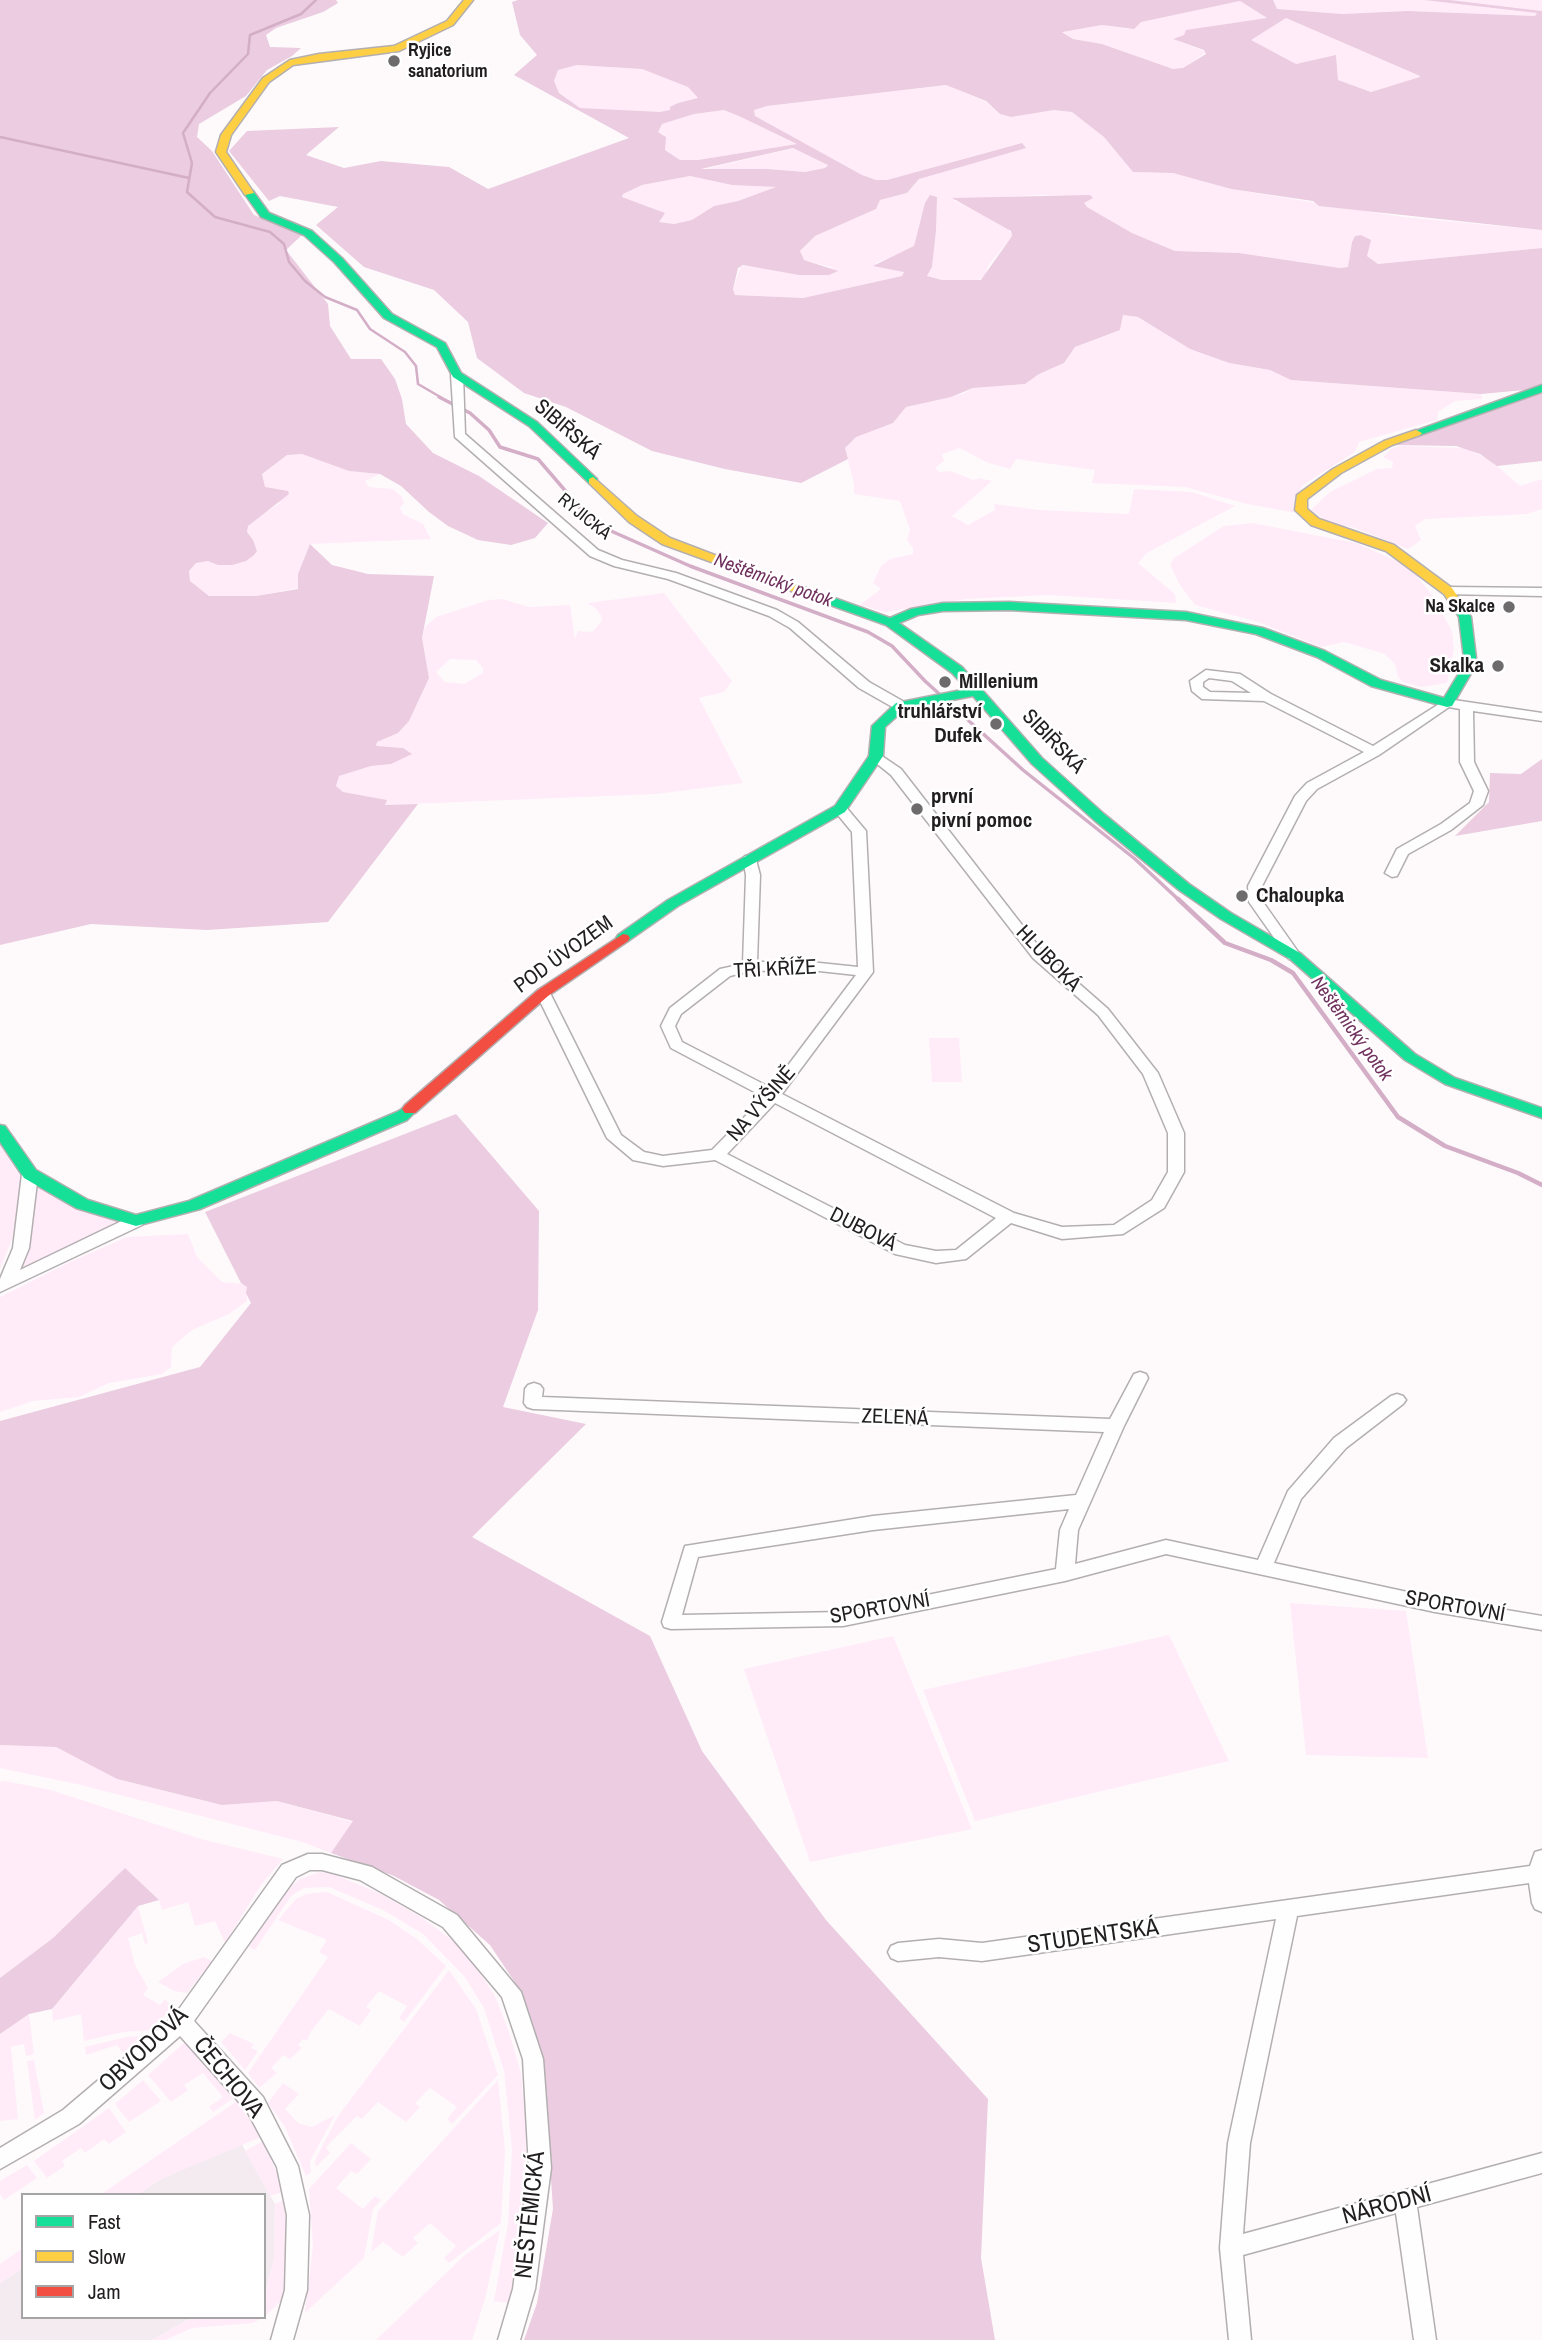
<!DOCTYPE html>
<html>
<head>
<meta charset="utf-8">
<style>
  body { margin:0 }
  #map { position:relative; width:1542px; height:2340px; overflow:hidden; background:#fefafc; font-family:"Archivo Narrow",sans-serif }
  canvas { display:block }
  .legend { position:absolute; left:21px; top:2193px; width:245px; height:126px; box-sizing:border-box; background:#fff; border:2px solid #a6a5a6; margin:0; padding:9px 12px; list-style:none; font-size:21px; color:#211e20 }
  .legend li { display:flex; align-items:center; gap:14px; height:35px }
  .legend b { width:35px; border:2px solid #a6a5a6 }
</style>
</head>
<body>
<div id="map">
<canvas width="1542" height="2340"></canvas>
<ul class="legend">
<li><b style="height:9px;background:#16e098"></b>Fast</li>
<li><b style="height:9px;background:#ffcf43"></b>Slow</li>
<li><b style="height:9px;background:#f24e42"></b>Jam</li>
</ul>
</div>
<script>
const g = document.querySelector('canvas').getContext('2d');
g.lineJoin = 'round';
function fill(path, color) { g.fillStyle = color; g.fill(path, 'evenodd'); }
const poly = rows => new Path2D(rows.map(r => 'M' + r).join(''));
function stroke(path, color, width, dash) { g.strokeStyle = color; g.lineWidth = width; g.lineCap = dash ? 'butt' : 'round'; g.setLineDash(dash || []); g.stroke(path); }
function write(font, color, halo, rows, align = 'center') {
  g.font = font + ' "Archivo Narrow",sans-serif'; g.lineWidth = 5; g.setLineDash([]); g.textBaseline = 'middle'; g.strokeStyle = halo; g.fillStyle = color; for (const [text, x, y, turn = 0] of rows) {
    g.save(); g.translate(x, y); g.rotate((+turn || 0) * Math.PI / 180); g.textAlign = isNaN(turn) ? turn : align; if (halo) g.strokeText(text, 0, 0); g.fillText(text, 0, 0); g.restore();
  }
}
const built = poly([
  [241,2143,275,2204,274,2259,264,2297,264,2195,137,2195,161,2179],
  [23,2268,23,2317,193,2317,152,2340,0,2340,0,2283]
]);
const green = poly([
  [1273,0,1424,0,1537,12,1535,16,1408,11,1342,14,1276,9],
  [1450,0,1542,0,1542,11,1519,8],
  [1240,1,1268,19,1219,25,1174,39,1206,52,1183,69,1173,69,1102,44,1073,39,1062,31,1102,25,1128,29,1140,22],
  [1286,18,1422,77,1371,92,1338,80,1336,56,1296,64,1250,40],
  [577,65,642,69,688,87,699,99,678,103,670,110,660,113,580,108,559,93,554,81,558,69],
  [947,85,986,102,1000,114,1011,117,1054,110,1072,112,1104,137,1133,172,1173,173,1231,189,1403,217,1542,230,1542,248,1378,264,1367,256,1370,240,1361,235,1355,236,1352,242,1348,267,1340,268,1239,253,1175,251,1132,233,1087,207,1083,203,1087,200,1066,196,1037,195,953,200,1007,226,1012,236,988,266,984,279,966,281,942,280,927,276,932,267,937,197,922,215,914,246,906,252,875,263,905,272,902,276,803,298,735,295,733,289,741,266,834,268,804,260,800,252,815,236,876,209,880,200,907,193,919,179,1021,143,887,180,876,180,862,175,755,116,754,110,767,106],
  [724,110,730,111,798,144,698,160,680,160,665,150,665,135,658,132,662,124,694,114],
  [794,148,828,164,825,168,805,172,767,169,701,170],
  [690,176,732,185,777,187,738,201,714,206,693,220,674,224,658,222,657,210,622,197,623,194,642,185],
  [1123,315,1138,317,1190,349,1229,363,1270,370,1291,380,1481,394,1482,399,1455,401,1438,412,1437,420,1359,442,1355,452,1303,485,1294,499,1297,513,1247,504,1185,487,1092,483,1095,470,1016,459,1010,469,986,462,960,448,942,454,944,461,935,468,939,472,951,471,973,480,979,478,992,481,952,516,968,525,995,510,994,504,1039,510,1129,514,1134,489,1192,492,1235,506,1147,553,1138,563,1175,594,1176,603,1048,595,967,599,885,612,860,605,881,589,873,583,881,566,890,559,913,554,913,548,907,540,910,530,900,501,854,494,854,484,845,448,856,436,893,423,906,407,963,394,973,388,1025,384,1039,374,1064,363,1075,347,1120,330],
  [1399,446,1465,448,1490,460,1520,486,1542,479,1542,509,1527,514,1425,519,1415,526,1421,540,1408,549,1352,527,1333,525,1311,510,1330,492,1377,469,1392,468,1393,462,1383,457,1392,448],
  [302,454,349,471,380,474,365,481,369,487,393,489,402,497,404,503,400,508,403,514,423,524,431,539,310,544,298,574,298,588,256,596,209,596,190,581,189,571,196,563,208,561,218,565,257,551,253,540,247,532,248,526,259,516,280,503,265,487,262,473,287,455],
  [1252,523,1356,543,1399,562,1415,574,1432,595,1452,631,1454,649,1447,683,1421,687,1403,682,1398,677,1395,664,1385,654,1344,642,1321,647,1258,622,1195,605,1180,585,1170,565,1174,558,1224,526],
  [664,593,732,681,724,692,699,698,743,783,656,794,385,805,386,800,343,792,336,786,339,776,371,766,391,764,403,748,375,747,377,742,398,733,409,721,429,678,422,638,425,627,436,617,489,600,502,599,529,607,570,605,575,639,578,631,592,632,602,621,601,615,595,608,587,603],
  [450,659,476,660,483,668,483,673,464,684,445,682,436,672],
  [929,1038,959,1038,962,1082,932,1082],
  [0,1144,21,1178,14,1234,0,1269],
  [35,1181,121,1222,17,1274],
  [188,1234,197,1257,222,1282,244,1284,247,1287,247,1301,229,1314,192,1330,172,1347,171,1367,162,1374,109,1383,79,1397,33,1401,0,1412,0,1297,70,1262,127,1237],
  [1290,1603,1406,1611,1428,1758,1306,1755],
  [1169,1635,1229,1761,975,1821,923,1690],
  [893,1636,972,1829,810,1862,744,1669],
  [0,1745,56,1747,117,1779,222,1805,277,1801,353,1822,331,1853,302,1842,81,1785,0,1768],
  [5,1781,51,1790,201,1839,283,1859,261,1885,225,1943,215,1921,195,1926,188,1902,162,1910,159,1900,125,1868,53,1938,0,1978,0,1782],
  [320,1872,333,1874,379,1893,421,1917,452,1940,474,1964,495,1996,509,2032,521,2073,526,2124,526,2205,509,2303,494,2301,508,2223,512,2149,504,2071,484,2008,465,1977,423,1934,383,1910,329,1887,304,1888,291,1896,255,1950,249,1947,280,1895,300,1879],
  [327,1892,389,1920,417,1939,446,1966,404,2022,399,2018,407,2006,379,1991,366,2007,371,2010,360,2026,329,2009,311,2031,307,2041,303,2039,298,2045,302,2048,290,2059,283,2055,271,2068,277,2073,259,2088,248,2073,328,1957,319,1952,327,1940,278,1920,296,1899,306,1894],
  [138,1906,148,1943,145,1944,142,1933,128,1938,135,1965,148,1988,143,1995,160,2005,165,1999,173,2008,150,2030,123,2032,84,2041,81,2014,53,2021,52,2009],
  [204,1957,212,1961,187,1993,174,1991,158,1982,183,1964],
  [449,1970,476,2009,498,2075,452,2124,447,2119,457,2107,430,2088,415,2103,420,2107,406,2122,378,2102,362,2119,357,2116,326,2147,330,2153,316,2167,315,2160,338,2116],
  [29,2014,34,2054,26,2056,24,2044,11,2047,18,2119,0,2121,0,2034],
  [230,2033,254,2044,251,2048,258,2051,245,2070,221,2042],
  [143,2036,123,2053,117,2045,86,2055,85,2047,126,2037],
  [185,2042,197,2053,235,2097,213,2112,209,2107,223,2097,203,2073,184,2085,188,2090,171,2102,148,2075],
  [34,2060,44,2113,35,2120,27,2061],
  [143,2080,161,2101,129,2122,115,2104],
  [498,2080,505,2151,501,2223,449,2263,444,2258,456,2246,430,2223,413,2238,418,2243,403,2257,383,2242,371,2252,378,2211],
  [283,2083,299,2094,285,2109,298,2123,312,2127,335,2115,310,2161,311,2172,306,2176,285,2127,268,2103],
  [237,2101,261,2137,161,2179,137,2195,100,2195],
  [109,2108,126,2132,109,2144,104,2139,85,2153,81,2148,62,2161,65,2166,47,2178,34,2161],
  [263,2141,281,2183,282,2192,270,2196,245,2151],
  [351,2143,371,2159,357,2174,351,2171,336,2188,363,2209,375,2196,381,2200,373,2209,364,2258,305,2313,313,2246,309,2189],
  [27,2165,37,2178,4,2200,0,2194,0,2181],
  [284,2200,288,2248,284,2298,264,2317,264,2297,274,2259,275,2204],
  [500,2230,485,2299,472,2340,376,2340,465,2255],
  [23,2248,23,2268,0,2283,0,2264],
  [193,2317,264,2317,253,2323,192,2328,165,2340,152,2340]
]);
const forest = poly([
  [0,0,336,0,338,3,323,12,276,28,266,35,270,47,301,48,292,56,267,70,246,96,199,124,197,137,212,151,254,215,302,235,286,250,328,304,330,326,351,359,381,359,395,379,402,399,406,424,433,453,479,476,548,523,535,538,511,545,478,540,448,526,429,512,401,486,380,474,349,471,302,454,287,455,262,474,265,487,288,491,289,494,248,526,247,532,253,540,257,551,254,555,246,561,232,565,218,565,208,561,196,563,189,571,190,581,209,596,256,596,298,589,298,574,310,544,332,565,368,574,434,576,422,638,429,678,409,721,398,733,377,742,376,746,403,748,412,754,391,764,371,766,339,776,336,786,343,792,387,800,385,805,418,804,328,922,207,930,91,924,0,945],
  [518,0,1273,0,1277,9,1342,14,1408,11,1535,16,1537,13,1424,0,1450,0,1542,11,1542,230,1319,206,1313,201,1231,189,1173,173,1133,172,1104,137,1072,112,1054,110,1011,117,1000,114,986,101,946,85,767,106,754,110,755,116,862,175,876,180,887,180,1022,143,1026,148,919,179,907,193,880,200,876,209,815,236,800,251,804,260,838,271,829,275,799,275,743,265,738,268,733,289,735,295,803,298,902,276,904,272,873,266,914,246,925,203,930,195,937,197,936,230,932,267,927,276,942,280,981,280,1012,236,1011,231,952,198,1090,195,1093,198,1084,203,1087,207,1132,233,1175,251,1239,253,1340,268,1348,267,1352,242,1355,236,1361,235,1371,240,1367,256,1378,264,1542,248,1542,384,1525,390,1481,394,1291,380,1270,370,1229,363,1190,349,1138,317,1123,315,1120,330,1075,347,1064,363,1039,374,1025,384,973,388,951,397,906,407,893,423,856,437,845,448,848,459,801,483,725,469,652,451,566,407,524,393,477,358,468,322,434,290,364,267,316,225,338,207,280,196,269,201,229,151,247,131,339,127,306,155,344,168,381,161,449,167,488,189,629,138,514,75,537,55,520,35,512,2],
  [1240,1,1267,18,1186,30,1184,35,1173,39,1204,50,1206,54,1183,68,1173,69,1102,44,1073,39,1062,32,1102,25,1134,29,1141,22],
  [1286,18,1420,76,1420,77,1371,92,1338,80,1336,55,1296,64,1251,40],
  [577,65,642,69,688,87,698,98,678,103,670,107,670,110,660,112,580,108,559,93,554,81,558,70],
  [724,110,739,116,797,144,698,160,680,160,665,150,666,137,658,132,662,124,694,114],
  [793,148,828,165,825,168,805,172,767,169,701,169],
  [690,176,732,185,776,187,738,201,714,206,692,220,674,224,659,222,665,213,622,197,623,194,642,185],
  [1542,392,1542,461,1497,466,1480,454,1456,446,1393,445],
  [1542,759,1542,821,1455,836,1489,802,1490,773,1521,774],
  [456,1114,539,1211,538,1310,503,1407,586,1424,472,1537,650,1636,702,1751,826,1920,988,2099,981,2258,995,2340,524,2340,537,2303,553,2209,543,2059,520,1990,490,1945,439,1900,394,1876,331,1853,353,1821,277,1801,222,1805,117,1779,56,1747,0,1745,0,1421,200,1367,251,1303,246,1293,247,1287,241,1283,205,1212],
  [125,1868,159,1900,138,1906,52,2009,29,2014,0,2034,0,1978,53,1938]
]);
const streamFar2 = poly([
  [316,0,301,14,250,35,248,54,210,93,183,133,192,163,187,192,215,217,270,232,284,244,289,262,305,281,325,297,357,310,370,329,405,352,416,366,418,384,442,398],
  [0,137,189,178]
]);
const streamFar1 = poly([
  [439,397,470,413,489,430,500,447,538,459,593,523,690,566,868,632,892,646,925,681,1023,770,1135,859,1180,901]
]);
const stream = poly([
  [1178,899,1225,943,1271,960,1293,973,1398,1117,1445,1146,1518,1173,1542,1185]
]);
const street = poly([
  [457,372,463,375,465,434,598,550,622,560,676,573,777,610,798,622,869,682,906,703,906,709,896,709,859,688,790,628,769,616,668,579,614,566,590,556,455,437,451,375,457,372],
  [1448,587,1542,588,1542,596,1444,594,1442,591,1448,587],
  [1206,670,1240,674,1271,694,1373,746,1447,699,1542,713,1542,721,1473,711,1474,762,1488,791,1483,805,1451,830,1408,854,1397,876,1392,877,1385,873,1397,849,1441,824,1470,803,1474,791,1460,762,1460,709,1449,707,1379,755,1317,789,1306,801,1262,886,1263,902,1301,956,1294,960,1289,959,1249,902,1248,886,1295,796,1307,783,1364,752,1264,701,1202,699,1192,691,1190,681,1206,670],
  [1209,678,1232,681,1251,693,1210,692,1203,687,1203,682,1209,678],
  [876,752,901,769,1043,952,1108,1009,1158,1073,1184,1133,1184,1172,1164,1208,1123,1234,1062,1239,1011,1223,966,1259,936,1263,895,1254,715,1160,663,1166,633,1160,607,1138,536,993,538,990,543,988,550,993,621,1135,644,1152,663,1156,712,1150,764,1097,671,1048,661,1026,670,1008,720,969,743,964,746,875,743,859,745,856,755,856,760,875,757,962,810,962,858,967,852,832,833,809,840,805,845,806,866,831,873,972,782,1094,1014,1213,1062,1227,1114,1225,1152,1200,1168,1172,1168,1133,1143,1074,1098,1015,1033,958,891,775,871,759,869,756,876,752],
  [810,970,856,975,771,1088,682,1042,675,1026,681,1014,730,976,750,971,810,970],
  [775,1103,996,1218,956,1250,936,1251,905,1245,727,1154,775,1103],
  [30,1169,38,1174,29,1248,20,1270,130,1217,142,1217,144,1221,142,1225,0,1292,0,1279,13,1248,22,1174,30,1169],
  [1140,1372,1146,1374,1148,1378,1124,1426,1078,1530,1075,1564,1166,1540,1258,1560,1288,1491,1334,1438,1391,1396,1397,1394,1403,1396,1406,1400,1403,1404,1346,1448,1301,1499,1274,1563,1435,1598,1542,1616,1542,1630,1435,1612,1166,1554,1065,1581,843,1626,671,1629,664,1627,662,1622,685,1546,873,1516,1076,1495,1104,1432,533,1409,527,1407,524,1403,525,1389,528,1385,534,1383,540,1385,543,1389,542,1397,1110,1419,1134,1374,1140,1372],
  [1069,1509,1060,1530,1056,1569,843,1612,682,1615,698,1557,873,1530,1069,1509],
  [1542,1850,1542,1912,1535,1909,1532,1903,1529,1883,1297,1916,1250,2143,1243,2234,1542,2153,1542,2173,1417,2207,1436,2340,1414,2340,1396,2213,1243,2255,1251,2340,1229,2340,1220,2248,1228,2143,1276,1919,982,1961,939,1957,898,1961,891,1958,888,1952,891,1946,898,1943,939,1939,982,1943,1530,1866,1535,1852,1542,1850],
  [308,1854,322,1854,372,1867,457,1915,521,1992,543,2059,551,2168,535,2289,520,2340,498,2340,513,2289,529,2168,523,2059,502,1997,443,1927,360,1880,322,1870,310,1870,296,1877,194,2021,263,2097,298,2166,309,2215,307,2290,293,2340,271,2340,285,2290,287,2215,277,2167,247,2111,180,2036,79,2124,0,2169,0,2148,63,2110,174,2016,282,1865,308,1854]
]);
const fast = poly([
  [245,191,253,191,269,213,312,231,342,258,392,314,445,343,461,373,537,422,597,479,597,483,589,483,529,426,453,377,437,347,384,318,334,262,304,235,261,217,244,193,245,191],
  [1542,385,1542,392,1420,435,1410,433,1542,385],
  [798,585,890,618,911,609,943,603,1009,602,1186,612,1263,628,1325,651,1381,680,1444,698,1461,670,1464,658,1459,617,1452,606,1454,603,1462,603,1471,617,1476,658,1473,670,1452,706,1447,707,1371,686,1317,657,1256,634,1186,620,1009,610,943,611,918,615,899,623,962,667,1042,758,1104,814,1189,884,1231,913,1300,953,1415,1054,1455,1078,1542,1108,1542,1118,1445,1084,1405,1060,1290,959,1221,919,1179,890,1094,820,1032,764,973,696,905,709,885,727,883,756,845,812,678,906,628,941,618,941,616,938,618,935,668,900,835,806,869,756,872,726,896,703,967,689,952,673,886,625,794,592,792,589,798,585],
  [410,1104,418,1109,407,1120,200,1209,136,1226,76,1208,24,1178,0,1142,0,1125,5,1126,36,1170,88,1200,136,1215,189,1201,397,1112,410,1104]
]);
const slow = poly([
  [464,0,473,0,453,25,399,51,293,65,269,82,231,135,226,152,254,193,245,195,216,152,221,135,263,78,290,60,319,54,394,46,447,21,464,0],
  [1416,430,1422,433,1420,435,1392,445,1341,473,1307,499,1307,509,1319,519,1394,545,1452,588,1464,606,1458,610,1454,609,1444,594,1386,551,1311,525,1295,510,1297,495,1333,469,1384,441,1416,430],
  [593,477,637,516,670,538,804,589,802,592,794,592,662,544,629,522,589,483,589,479,593,477]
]);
const jam = poly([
  [623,934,628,935,630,938,628,941,548,996,415,1113,405,1113,402,1109,405,1105,538,990,623,934]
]);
const markers = [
  [394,61,7,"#6e6b6d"],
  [1509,607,7,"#6e6b6d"],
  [1498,666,7,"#6e6b6d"],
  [945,682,7,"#6e6b6d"],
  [996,724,7,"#6e6b6d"],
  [917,809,7,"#6e6b6d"],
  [1242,896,7,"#6e6b6d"]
];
const farPoinames = [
  ["Ryjice",408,51],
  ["sanatorium",408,72],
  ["Na Skalce",1495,607,"right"]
];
const farStreetnames = [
  ["RYJICKÁ",584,517,39]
];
const farWaternames = [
  ["Neštěmický potok",773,581,20],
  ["Neštěmický potok",1351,1029,54]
];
const streetNames = [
  ["SIBIŘSKÁ",567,430,41],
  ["SIBIŘSKÁ",1053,742,46],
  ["POD ÚVOZEM",564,955,-36],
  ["HLUBOKÁ",1048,959,46],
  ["TŘI KŘÍŽE",775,970,-3],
  ["NA VÝŠINĚ",762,1104,-49],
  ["DUBOVÁ",863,1230,27],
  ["ZELENÁ",895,1418,2],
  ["SPORTOVNÍ",1455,1607,10],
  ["SPORTOVNÍ",880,1609,-10]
];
const poiNames = [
  ["Skalka",1484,666,"right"],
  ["Millenium",959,682],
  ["truhlářství",982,712,"right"],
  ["Dufek",982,736,"right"],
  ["první",931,797],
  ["pivní pomoc",931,821],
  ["Chaloupka",1256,896]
];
const nearStreetnames = [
  ["STUDENTSKÁ",1093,1937,-8],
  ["OBVODOVÁ",144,2050,-43],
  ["ČECHOVA",228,2078,51],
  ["NÁRODNÍ",1387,2206,-15],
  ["NEŠTĚMICKÁ",531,2215,-84]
];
fill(built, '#f4ebf1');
fill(green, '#ffecf8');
fill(forest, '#ebcce0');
stroke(streamFar2, '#d3aec6', 2.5);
stroke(streamFar1, '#d3aec6', 3.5);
stroke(stream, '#d3aec6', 4.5);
stroke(street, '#b3afb1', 3);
stroke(fast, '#b3afb1', 3);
stroke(slow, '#b3afb1', 3);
stroke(jam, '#b3afb1', 3);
fill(street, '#fffeff');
fill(fast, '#16e098');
fill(slow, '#ffcf43');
fill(jam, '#f24e42');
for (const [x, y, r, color] of markers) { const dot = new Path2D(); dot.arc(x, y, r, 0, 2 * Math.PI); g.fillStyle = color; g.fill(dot); stroke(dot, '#fff', 2.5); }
write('bold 18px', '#211e20', '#fff', farPoinames, 'left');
write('18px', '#211e20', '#fff', farStreetnames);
write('italic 19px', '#70315e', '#fff', farWaternames);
write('21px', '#211e20', '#fff', streetNames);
write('bold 21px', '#211e20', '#fff', poiNames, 'left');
write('24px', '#211e20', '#fff', nearStreetnames);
</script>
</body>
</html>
